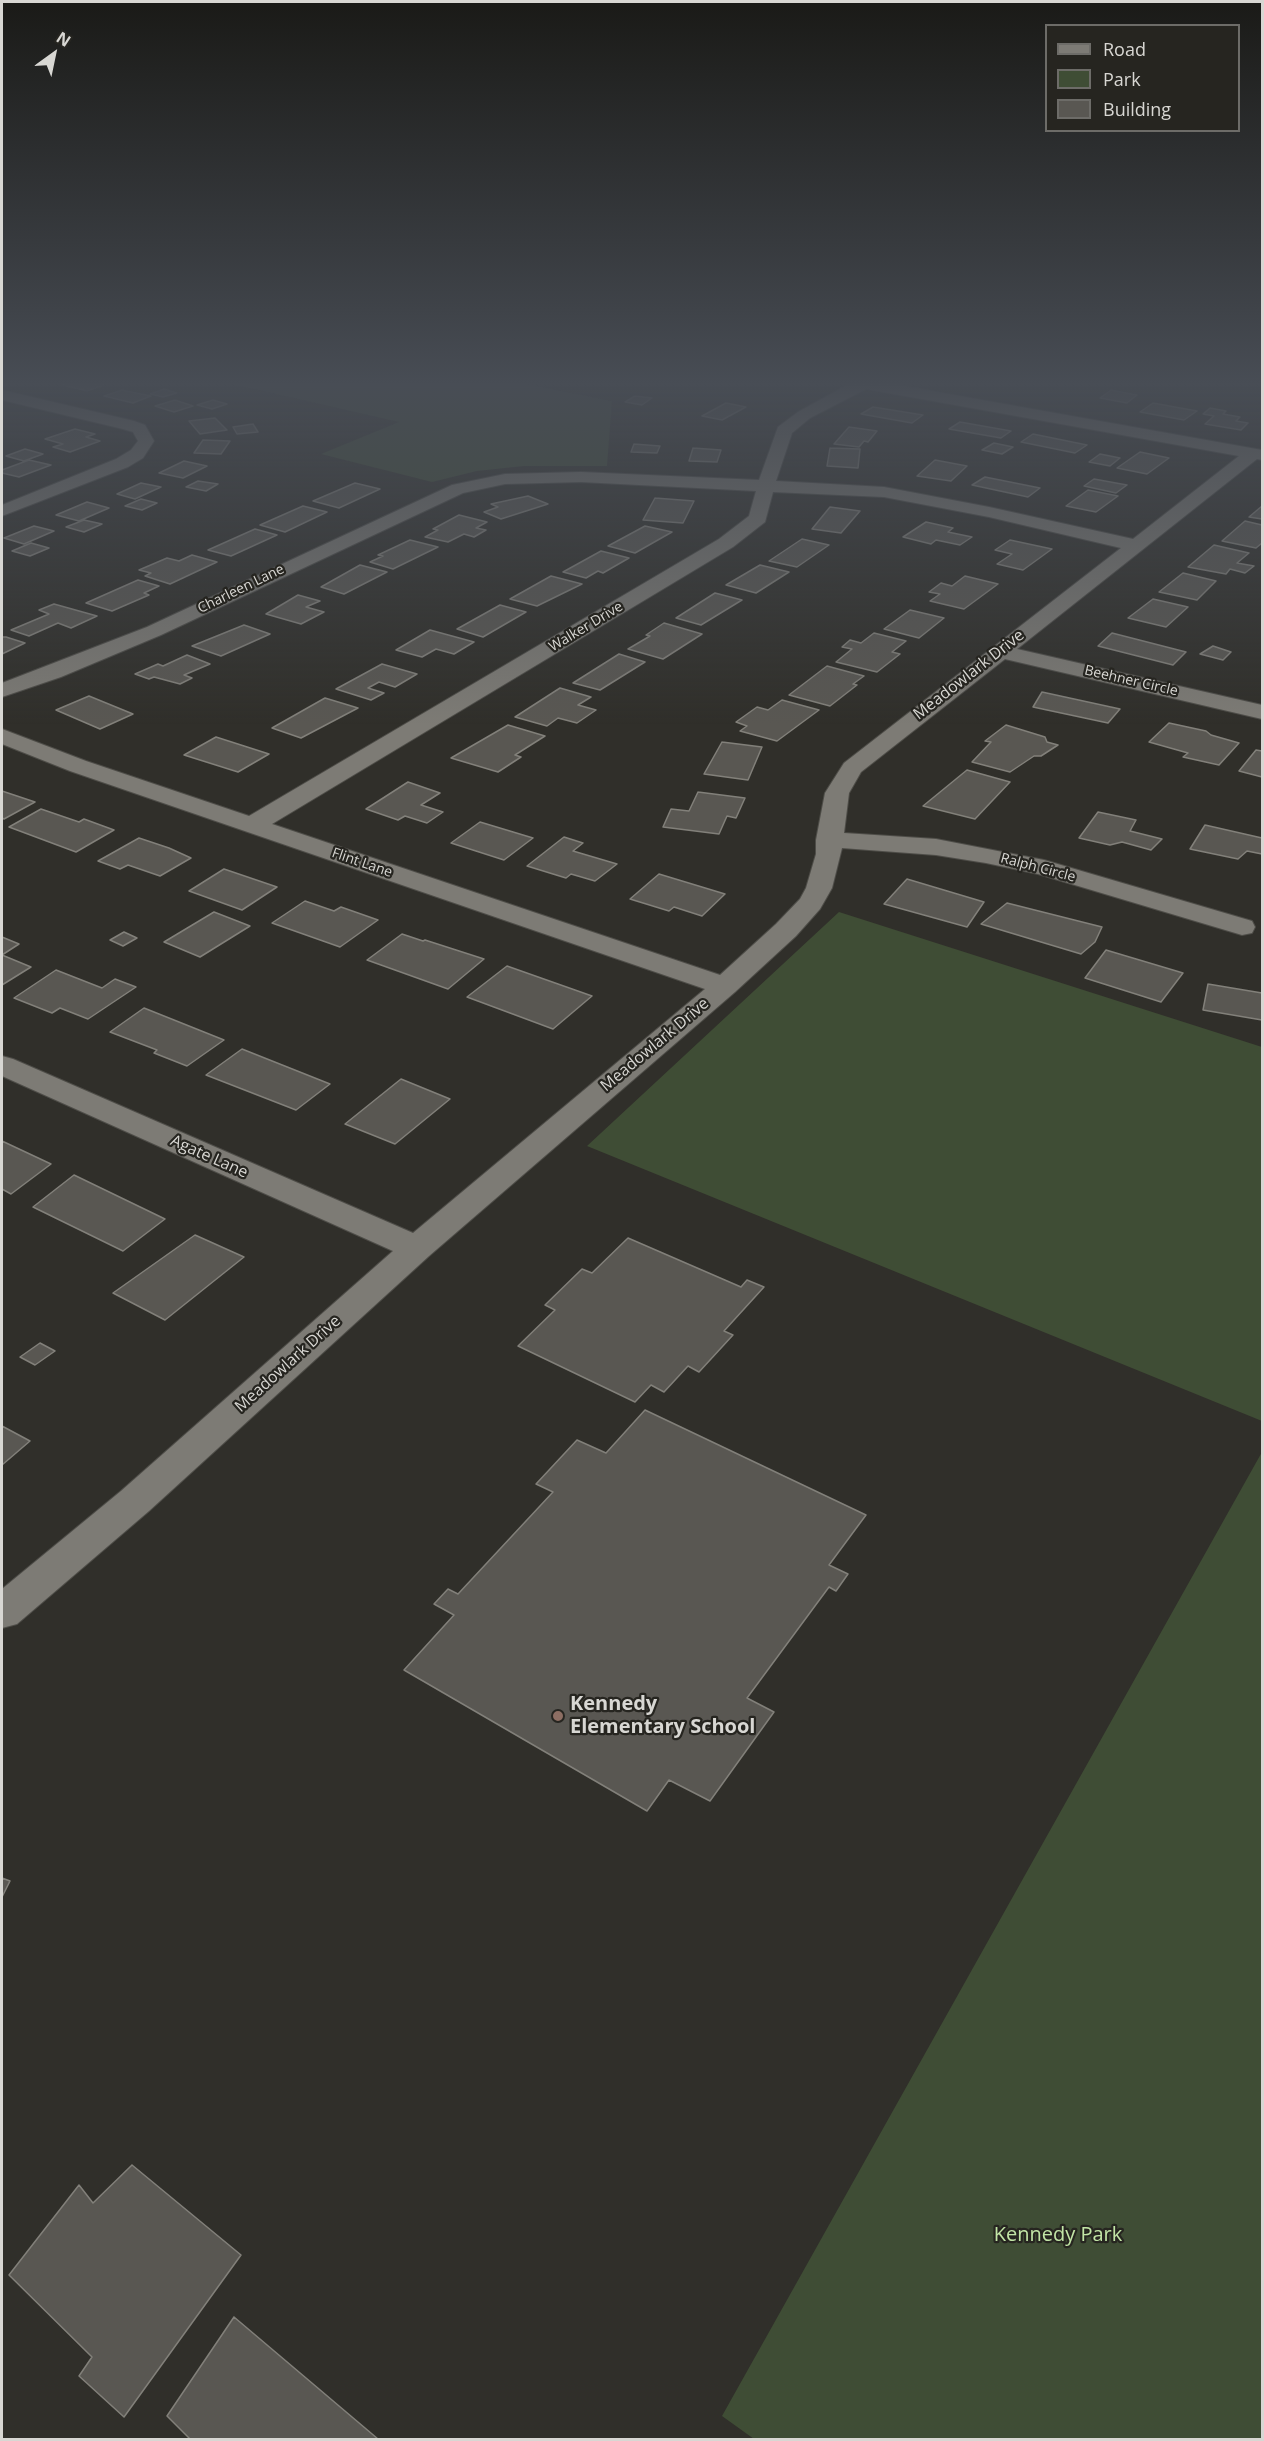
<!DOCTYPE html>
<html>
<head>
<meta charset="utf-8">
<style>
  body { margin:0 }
  #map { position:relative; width:1264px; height:2441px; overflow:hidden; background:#302f2a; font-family:"Open Sans",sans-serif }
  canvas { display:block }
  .frame { position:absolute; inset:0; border:3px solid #d8d7d3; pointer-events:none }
  .legend { position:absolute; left:1045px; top:24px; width:195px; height:108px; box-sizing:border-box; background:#262520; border:2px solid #6d6c68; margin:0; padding:8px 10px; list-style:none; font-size:18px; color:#d8d7d3 }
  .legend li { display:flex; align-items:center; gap:12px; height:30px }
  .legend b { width:30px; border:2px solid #6d6c68 }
  .north { position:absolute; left:24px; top:24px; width:60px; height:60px; -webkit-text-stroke:4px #262520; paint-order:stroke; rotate:33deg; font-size:16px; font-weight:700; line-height:24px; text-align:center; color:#d8d7d3 }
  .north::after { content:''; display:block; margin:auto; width:21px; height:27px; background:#d8d7d3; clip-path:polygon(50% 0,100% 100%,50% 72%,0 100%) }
</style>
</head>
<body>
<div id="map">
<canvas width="1264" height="2441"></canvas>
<div class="frame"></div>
<ul class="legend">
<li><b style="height:8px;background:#7d7b75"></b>Road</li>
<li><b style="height:16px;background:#3f4d35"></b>Park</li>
<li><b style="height:16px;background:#595752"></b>Building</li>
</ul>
<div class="north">N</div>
</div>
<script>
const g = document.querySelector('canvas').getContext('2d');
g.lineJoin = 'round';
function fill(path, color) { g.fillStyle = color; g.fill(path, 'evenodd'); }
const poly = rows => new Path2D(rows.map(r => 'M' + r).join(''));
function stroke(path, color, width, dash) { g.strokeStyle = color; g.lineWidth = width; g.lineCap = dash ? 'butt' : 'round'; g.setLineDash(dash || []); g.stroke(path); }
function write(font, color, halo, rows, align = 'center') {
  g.font = font + ' "Open Sans",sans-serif'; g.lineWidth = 4.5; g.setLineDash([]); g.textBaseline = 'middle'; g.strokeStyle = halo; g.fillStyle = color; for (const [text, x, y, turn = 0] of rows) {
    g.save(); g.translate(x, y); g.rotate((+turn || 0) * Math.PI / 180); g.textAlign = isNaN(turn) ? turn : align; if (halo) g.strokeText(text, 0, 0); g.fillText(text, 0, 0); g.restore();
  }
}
const green = poly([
  [228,383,520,383,612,401,607,466,524,466,477,471,432,482,321,454,399,422],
  [839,912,1262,1047,1262,1421,587,1146],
  [1262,1452,1262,2439,754,2439,722,2416]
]);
const building = poly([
  [69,383,94,383,104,385,87,391,63,385,69,383],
  [164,389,177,393,163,397,150,394,164,389],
  [122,390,151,396,133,403,104,396,122,390],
  [1111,390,1137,395,1127,403,1100,398,1111,390],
  [635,396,652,398,642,405,625,402,635,396],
  [175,400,193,406,174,412,155,406,175,400],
  [213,400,227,404,212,409,197,405,213,400],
  [726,403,746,407,722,420,702,416,726,403],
  [1153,403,1197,411,1184,420,1140,412,1153,403],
  [873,407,923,415,912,423,861,414,873,407],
  [1210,408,1226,411,1223,414,1240,417,1236,421,1248,423,1241,430,1205,424,1214,416,1203,414,1210,408],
  [215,418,227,430,200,434,189,421,215,418],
  [960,422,1011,431,1001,438,949,429,960,422],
  [253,424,258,432,237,434,233,427,253,424],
  [849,427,877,431,868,442,864,441,859,447,834,444,849,427],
  [75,429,95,434,86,437,100,441,70,452,53,447,63,444,45,439,75,429],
  [1033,434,1087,445,1075,453,1021,442,1033,434],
  [203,440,230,441,221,454,194,453,203,440],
  [994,443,1013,447,1002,454,982,450,994,443],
  [634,444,660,446,657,453,631,452,634,444],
  [693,448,721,450,717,462,689,461,693,448],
  [830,448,860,449,858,468,827,466,830,448],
  [25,449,43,454,24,461,6,456,25,449],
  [1140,452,1169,458,1147,474,1117,468,1140,452],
  [1100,454,1120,458,1110,466,1089,462,1100,454],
  [29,460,51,465,19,477,2,473,2,470,29,460],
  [935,460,967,466,951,481,917,476,935,460],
  [184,461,207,466,183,478,159,473,184,461],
  [985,477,1040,488,1028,497,972,485,985,477],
  [1094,479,1127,485,1116,493,1084,486,1094,479],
  [198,481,218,484,206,491,186,487,198,481],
  [141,483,161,487,135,499,117,494,141,483],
  [355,483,380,489,339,508,313,501,355,483],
  [1088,490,1118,496,1096,512,1066,506,1088,490],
  [528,496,548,504,501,519,484,512,498,507,491,504,528,496],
  [655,498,694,501,683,523,643,520,655,498],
  [141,499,157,503,142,510,125,506,141,499],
  [87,502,109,508,79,521,56,515,87,502],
  [303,506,327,512,285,532,260,525,303,506],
  [1262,506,1262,519,1249,517,1262,506],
  [830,507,860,511,841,533,812,529,830,507],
  [459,515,487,522,476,528,486,530,474,537,464,534,448,542,425,537,438,530,433,529,459,515],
  [84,520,102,524,84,532,66,527,84,520],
  [1245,521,1262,525,1262,543,1256,548,1222,541,1245,521],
  [926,522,953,528,948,532,972,537,960,545,936,540,931,544,903,537,926,522],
  [34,526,54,531,24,544,4,538,34,526],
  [645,526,672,532,635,553,608,546,645,526],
  [255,529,277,535,231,556,208,550,255,529],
  [802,539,829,545,797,567,769,561,802,539],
  [410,540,438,547,393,569,370,562,383,556,378,555,410,540],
  [1010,540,1052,549,1023,570,997,564,1012,554,995,550,1010,540],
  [31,543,49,548,30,556,12,551,31,543],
  [1214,545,1249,553,1237,563,1254,566,1245,573,1230,569,1226,574,1188,567,1214,545],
  [601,551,629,558,603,573,598,571,586,578,563,572,601,551],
  [192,555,217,562,170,584,145,576,151,573,139,570,167,558,179,561,192,555],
  [360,565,387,572,344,594,321,587,360,565],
  [760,565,789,572,756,593,726,585,760,565],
  [1183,573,1216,581,1197,600,1159,592,1183,573],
  [551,576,582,584,537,606,510,599,551,576],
  [965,576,998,584,964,609,930,601,940,594,929,592,941,583,952,586,965,576],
  [138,580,159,586,144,593,149,595,112,611,86,603,138,580],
  [715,593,742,600,701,625,676,618,715,593],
  [298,595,320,601,306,607,324,612,301,624,266,614,298,595],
  [1153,599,1188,607,1166,627,1128,618,1153,599],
  [54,604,97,616,71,628,58,623,29,636,11,630,49,614,39,610,54,604],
  [500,605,526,612,483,637,457,629,500,605],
  [910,610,944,618,919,638,884,629,910,610],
  [664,623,702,634,663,659,628,649,650,636,646,635,664,623],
  [244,625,270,634,221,656,192,646,244,625],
  [430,630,474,642,454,654,436,649,422,657,396,650,430,630],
  [874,633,906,641,892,652,900,654,877,672,836,662,852,649,842,647,850,640,861,643,874,633],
  [1112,633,1186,652,1173,665,1098,646,1112,633],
  [2,637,6,637,25,643,2,654,2,637],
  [1213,646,1231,652,1223,660,1200,654,1213,646],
  [619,654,645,662,600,690,573,683,619,654],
  [187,655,210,664,184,675,192,678,180,684,154,677,149,679,135,674,158,664,163,666,187,655],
  [382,664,417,674,395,687,379,682,368,688,384,693,371,700,336,689,382,664],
  [827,666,864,676,853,684,857,685,830,706,789,695,827,666],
  [560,688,591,697,578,705,596,710,577,723,558,718,547,726,515,717,560,688],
  [1042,692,1120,709,1108,723,1033,707,1042,692],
  [89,696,133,714,100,729,56,710,89,696],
  [325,698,358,708,301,738,272,728,325,698],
  [782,700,819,710,777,741,740,731,747,726,736,722,757,707,768,710,782,700],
  [1169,723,1206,731,1211,735,1239,743,1219,765,1183,757,1188,753,1149,742,1169,723],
  [508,725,545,736,515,755,521,757,498,772,451,758,508,725],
  [1006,725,1045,737,1047,742,1058,745,1041,756,1034,756,1010,772,972,762,991,742,985,741,1006,725],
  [216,737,269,754,238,772,184,755,216,737],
  [722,742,762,747,748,780,704,774,722,742],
  [1256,750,1262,751,1262,777,1239,771,1256,750],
  [967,770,1010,782,975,819,923,806,967,770],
  [408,782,440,793,421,805,443,812,427,823,405,816,398,820,366,809,408,782],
  [2,791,35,802,4,819,2,818,2,791],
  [698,792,745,798,736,818,727,816,719,834,663,827,671,809,689,811,698,792],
  [41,809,79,822,84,819,114,830,76,852,9,827,41,809],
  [1098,812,1136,820,1130,831,1162,839,1151,850,1122,842,1110,845,1079,838,1098,812],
  [480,822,533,838,504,860,451,843,480,822],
  [1205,825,1262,838,1262,854,1247,851,1238,859,1190,849,1205,825],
  [564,837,583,843,573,851,617,864,595,881,571,874,566,878,527,866,564,837],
  [139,838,169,848,191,858,160,876,128,865,120,869,98,861,139,838],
  [224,869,277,887,242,910,189,891,224,869],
  [659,874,725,894,702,916,674,907,669,911,630,899,659,874],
  [907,879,984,902,967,927,884,904,907,879],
  [305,901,334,911,341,907,378,920,340,947,272,923,305,901],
  [1007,903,1102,927,1095,942,1081,954,981,924,1007,903],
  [214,912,250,926,200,957,164,942,214,912],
  [124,932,137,938,123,946,110,940,124,932],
  [402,934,423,941,425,940,484,959,448,989,367,960,402,934],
  [2,937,19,944,2,955,2,937],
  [1106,950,1183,973,1161,1002,1085,978,1106,950],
  [2,955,31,967,2,985,2,955],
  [507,966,592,996,553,1029,467,997,507,966],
  [56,970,102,988,115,979,136,987,88,1019,60,1008,52,1013,14,998,56,970],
  [1208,984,1262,993,1262,1020,1203,1010,1208,984],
  [144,1008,224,1040,187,1066,154,1053,157,1050,110,1032,144,1008],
  [242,1049,330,1084,296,1110,206,1075,242,1049],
  [401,1079,450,1099,395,1144,345,1124,401,1079],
  [2,1141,51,1164,11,1194,2,1189,2,1141],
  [74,1175,165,1219,123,1251,33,1207,74,1175],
  [195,1235,244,1257,165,1320,113,1293,195,1235],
  [628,1238,741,1287,747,1280,764,1287,724,1331,733,1335,699,1372,688,1366,664,1392,651,1385,635,1402,518,1346,555,1310,545,1305,582,1269,592,1273,628,1238],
  [40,1343,55,1351,35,1365,20,1357,40,1343],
  [645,1410,866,1515,829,1565,848,1574,836,1591,829,1587,747,1698,774,1712,710,1801,669,1780,647,1811,404,1670,454,1615,434,1604,448,1589,458,1594,553,1492,536,1484,577,1440,606,1453,645,1410],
  [2,1426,30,1441,2,1465,2,1426],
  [2,1878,10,1881,2,1897,2,1878],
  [132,2165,241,2255,124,2417,79,2376,92,2357,9,2275,79,2185,93,2203,132,2165],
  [234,2317,378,2439,378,2440,191,2440,167,2416,234,2317]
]);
const minor = poly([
  [851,383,887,383,1262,450,1262,460,1257,459,1017,649,1262,705,1262,719,1005,659,861,772,849,793,844,833,936,839,1044,860,1252,921,1255,927,1252,933,1242,935,1038,874,986,863,936,855,842,848,832,888,820,909,796,936,735,992,429,1256,149,1511,17,1624,2,1628,2,1589,121,1491,393,1251,2,1076,2,1056,13,1059,413,1233,705,989,70,771,2,744,2,729,86,761,249,816,719,539,749,516,756,491,581,482,505,484,463,493,161,635,61,677,2,697,2,683,147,627,452,485,505,474,581,472,759,480,778,427,798,412,851,383],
  [866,389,1239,456,1133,539,989,507,884,487,776,481,792,433,810,418,866,389],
  [773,492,884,497,989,517,1121,548,844,763,825,793,816,840,816,854,806,888,800,899,776,924,720,975,272,824,733,547,765,522,773,492],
  [2,390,134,421,145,425,154,441,143,458,128,467,2,516,2,505,116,459,131,450,138,441,133,432,123,429,2,400,2,390]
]);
const markers = [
  [558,1716,6,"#8d6e63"]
];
const farStreetnames = [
  ["Charleen Lane",241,589,-26],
  ["Walker Drive",586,627,-31],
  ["Beehner Circle",1131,681,13],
  ["Flint Lane",362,863,19],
  ["Ralph Circle",1038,868,15]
];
const streetNames = [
  ["Meadowlark Drive",969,675,-38],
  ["Meadowlark Drive",655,1045,-40],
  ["Agate Lane",209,1157,24],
  ["Meadowlark Drive",288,1364,-42]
];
const nearPoinames = [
  ["Kennedy",570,1704],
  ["Elementary School",570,1727]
];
const nearParknames = [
  ["Kennedy Park",1058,2235]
];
fill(green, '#3f4d35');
fill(building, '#595752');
stroke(building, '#82807a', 1.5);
stroke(minor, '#4e4d48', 2);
fill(minor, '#7d7b75');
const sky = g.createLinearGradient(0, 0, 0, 725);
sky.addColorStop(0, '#1a1a17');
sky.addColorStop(0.53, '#484d55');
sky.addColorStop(1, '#484d5500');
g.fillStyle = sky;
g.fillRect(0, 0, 1264, 725);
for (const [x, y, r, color] of markers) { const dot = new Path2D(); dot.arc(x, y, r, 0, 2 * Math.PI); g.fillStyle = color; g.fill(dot); stroke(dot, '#262520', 2); }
write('14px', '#d8d7d3', '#262520', farStreetnames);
write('16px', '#d8d7d3', '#262520', streetNames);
write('bold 20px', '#d8d7d3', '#262520', nearPoinames, 'left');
write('20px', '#c2e5a6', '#262520', nearParknames);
</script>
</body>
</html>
